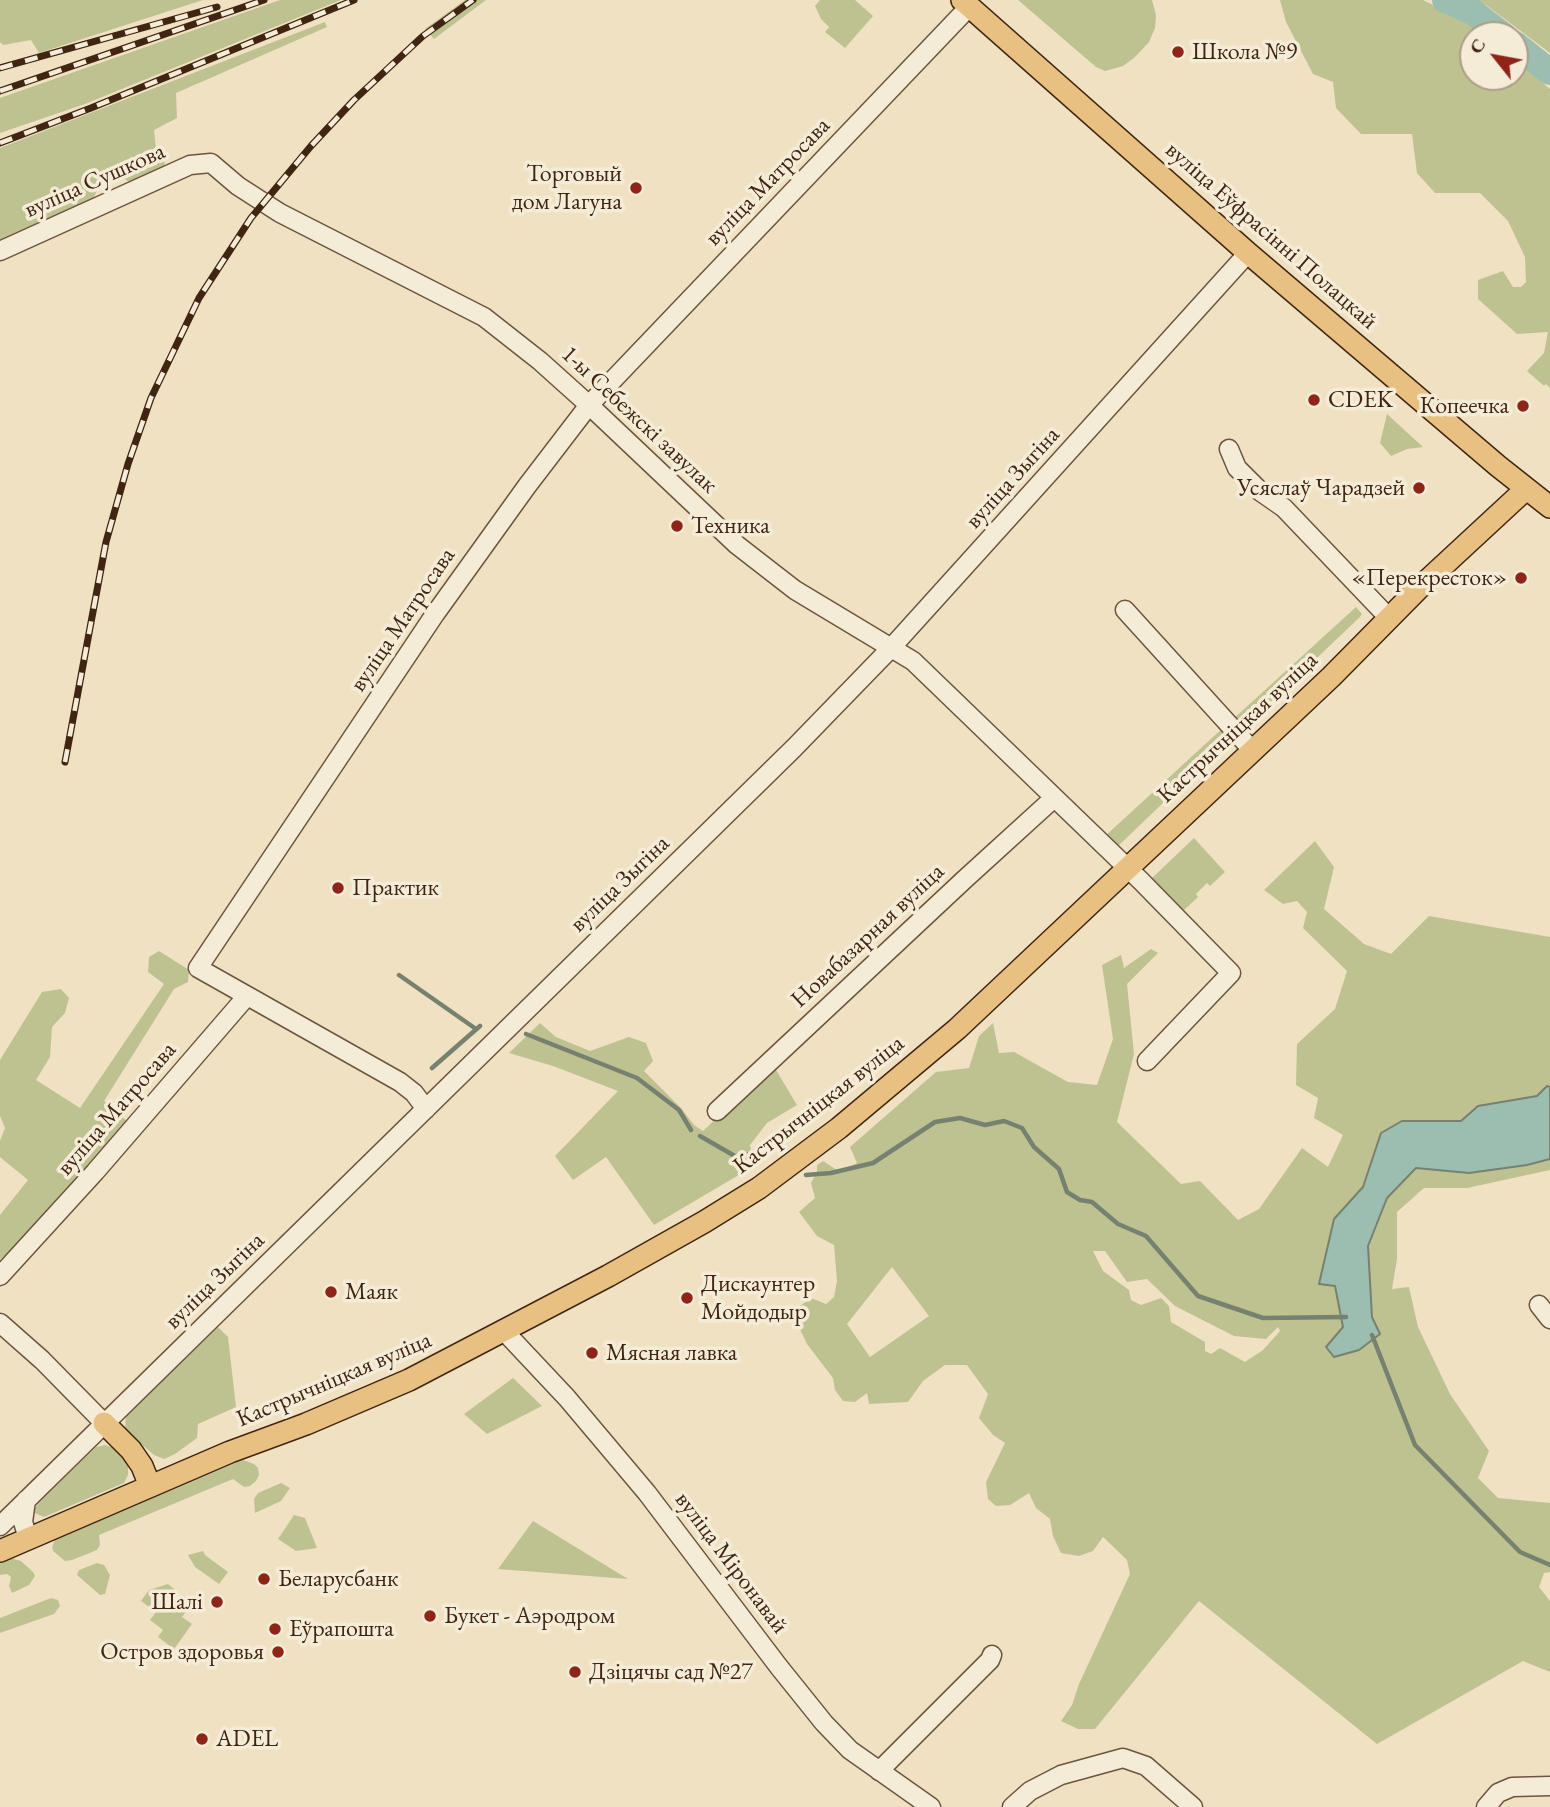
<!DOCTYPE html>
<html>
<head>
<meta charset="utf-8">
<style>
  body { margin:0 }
  #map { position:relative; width:1550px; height:1807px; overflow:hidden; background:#f0e1c3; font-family:"EB Garamond",serif }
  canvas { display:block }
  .north { position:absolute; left:1459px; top:21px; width:70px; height:70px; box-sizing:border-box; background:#f5ecd8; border:2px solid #ad9d88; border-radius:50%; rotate:301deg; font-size:19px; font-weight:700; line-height:28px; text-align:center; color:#402611 }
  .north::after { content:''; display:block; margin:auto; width:24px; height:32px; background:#8f2418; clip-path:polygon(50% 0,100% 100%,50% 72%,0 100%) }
</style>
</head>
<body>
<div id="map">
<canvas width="1550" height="1807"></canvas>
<div class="north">С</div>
</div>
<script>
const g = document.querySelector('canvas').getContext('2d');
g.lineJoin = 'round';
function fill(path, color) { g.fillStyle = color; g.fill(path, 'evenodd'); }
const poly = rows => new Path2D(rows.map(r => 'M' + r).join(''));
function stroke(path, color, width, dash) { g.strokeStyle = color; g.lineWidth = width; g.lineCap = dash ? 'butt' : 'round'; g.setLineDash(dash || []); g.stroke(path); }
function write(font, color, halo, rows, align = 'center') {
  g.font = font + ' "EB Garamond",serif'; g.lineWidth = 7; g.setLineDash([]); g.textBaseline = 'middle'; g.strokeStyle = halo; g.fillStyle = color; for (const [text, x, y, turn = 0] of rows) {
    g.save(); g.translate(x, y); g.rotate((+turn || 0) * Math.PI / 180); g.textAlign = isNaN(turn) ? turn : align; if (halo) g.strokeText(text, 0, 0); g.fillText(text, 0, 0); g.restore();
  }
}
const green = poly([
  [0,0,203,0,39,53,31,40,3,45,0,42],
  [280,0,341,0,85,104,0,133,0,98],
  [465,0,486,0,434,39,425,29],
  [820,0,855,0,873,16,845,48,825,32,829,27,821,19,815,6],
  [1018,0,1152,0,1156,15,1155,28,1149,42,1134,58,1123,66,1105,71,1096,67],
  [1280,0,1423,0,1467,22,1483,35,1473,35,1473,77,1515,77,1515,59,1550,89,1550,388,1546,384,1544,386,1527,371,1544,353,1548,332,1517,334,1478,299,1478,280,1503,271,1513,287,1521,287,1526,282,1525,257,1508,221,1480,193,1435,193,1417,173,1412,134,1361,134,1336,108,1333,82,1313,74,1286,22],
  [1473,0,1550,0,1550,53,1486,5],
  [325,22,327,27,176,93,177,118,154,130,156,149,164,157,165,170,132,184,115,172,102,177,93,200,0,241,0,148],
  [1387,414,1423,447,1407,449,1391,456,1380,443],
  [1356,607,1362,614,1360,617,1242,729,1231,721],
  [1225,726,1232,737,1116,848,1103,838],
  [1194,838,1225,872,1210,886,1207,883,1196,894,1198,897,1183,911,1152,878],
  [1315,841,1334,867,1324,909,1364,944,1391,954,1429,916,1550,937,1550,1170,1467,1188,1424,1188,1397,1212,1397,1259,1392,1289,1409,1287,1418,1327,1450,1394,1489,1451,1478,1478,1498,1498,1550,1503,1550,1572,1544,1573,1539,1587,1550,1601,1550,1672,1523,1661,1377,1744,1199,1601,1095,1729,1078,1729,1061,1721,1072,1705,1079,1684,1130,1574,1127,1560,1103,1537,1093,1551,1079,1556,1061,1553,1053,1536,1050,1519,1036,1508,1029,1493,1010,1505,996,1506,988,1499,986,1482,1005,1443,993,1435,979,1418,988,1394,967,1365,945,1365,923,1381,908,1402,869,1404,867,1393,855,1402,843,1401,835,1390,833,1378,807,1344,798,1325,800,1306,811,1298,826,1304,834,1297,837,1281,834,1245,817,1236,799,1212,815,1198,811,1183,817,1172,817,1165,823,1161,840,1172,857,1163,850,1147,936,1072,969,1068,979,1036,993,1023,999,1053,1014,1052,1068,1082,1097,1085,1113,1039,1102,965,1121,955,1124,968,1151,949,1158,953,1127,984,1134,1054,1117,1122,1181,1184,1200,1181,1238,1220,1259,1209,1302,1148,1328,1167,1343,1135,1314,1118,1318,1098,1296,1085,1297,1044,1335,1009,1347,971,1303,928,1307,912,1297,901,1283,904,1264,890],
  [1093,1251,1105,1251,1127,1282,1147,1279,1175,1306,1234,1336,1266,1339,1278,1327,1280,1331,1263,1350,1245,1362,1220,1348,1211,1354,1205,1351,1205,1342,1171,1322,1169,1306,1161,1298,1141,1305,1131,1300,1129,1290,1103,1271],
  [892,1267,929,1316,870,1357,847,1324],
  [159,951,189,970,188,982,174,989,104,1101,115,1108,127,1122,65,1193,9,1253,0,1259,0,1215,28,1180,0,1157,0,1141,5,1128,0,1116,0,1060,42,992,61,989,69,998,65,1013,52,1027,50,1057,36,1080,80,1108,164,984,148,972,149,957],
  [540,1023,556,1037,590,1051,629,1037,646,1043,653,1061,644,1071,681,1108,694,1125,703,1131,773,1065,797,1105,767,1123,750,1145,754,1166,654,1225,606,1157,573,1180,555,1156,618,1091,553,1066,509,1053],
  [218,1327,228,1337,236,1407,198,1424,197,1438,175,1454,164,1459,154,1455,125,1430,126,1415],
  [513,1378,542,1406,487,1434,464,1414],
  [105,1445,114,1448,123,1455,128,1465,128,1475,124,1483,44,1517,35,1513,35,1508,39,1502,96,1447],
  [243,1460,254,1464,258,1468,259,1475,256,1481,250,1486,244,1487,233,1479,99,1535,100,1545,97,1550,72,1560,65,1561,53,1551,52,1547,55,1540],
  [281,1483,290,1488,281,1501,255,1513,254,1499,258,1493],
  [294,1515,305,1518,317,1548,296,1551,278,1539],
  [533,1521,628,1579,498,1569],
  [203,1551,205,1555,228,1572,219,1584,195,1567,188,1555],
  [11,1558,21,1561,33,1572,35,1576,29,1585,12,1593,9,1586,11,1577,7,1574,0,1575,0,1563],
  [97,1563,104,1565,110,1575,105,1594,100,1595,77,1575,79,1570],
  [168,1584,179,1593,174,1600,187,1610,182,1617,192,1624,174,1649,158,1637,163,1630,150,1620,156,1612,141,1601,149,1590],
  [51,1598,58,1600,60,1606,54,1614,0,1633,0,1618]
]);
const water = poly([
  [1547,1086,1550,1087,1550,1159,1527,1165,1469,1173,1416,1168,1387,1198,1368,1246,1372,1317,1380,1334,1359,1350,1334,1357,1326,1347,1343,1327,1335,1286,1319,1284,1334,1219,1363,1187,1381,1133,1402,1121,1461,1121,1478,1106,1537,1096,1547,1086]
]);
const stream = poly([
  [399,975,476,1029],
  [526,1034,637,1078,679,1110,691,1130],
  [432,1068,480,1026],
  [700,1136,740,1159,752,1152,758,1153],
  [806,1175,831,1173,873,1163,935,1122,960,1118,985,1125,1004,1121,1022,1128,1034,1147,1059,1169,1067,1192,1080,1200,1092,1202,1118,1224,1146,1236,1198,1296,1263,1318,1346,1317],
  [1372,1335,1415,1445,1520,1552,1550,1565]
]);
const river = poly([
  [1445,0,1473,12,1503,35],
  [1515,44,1550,72]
]);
const minor = poly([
  [0,251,190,165,211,163,238,186,280,213,484,317,540,361,589,405,737,545,795,590,913,661,1141,881,1231,973,1147,1061],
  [1229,449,1237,468,1261,492,1284,508,1390,619],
  [1125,610,1253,751],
  [426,1109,414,1093,400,1082,198,968,435,614,527,486,589,405,969,7],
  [717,1111,965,879,1054,798],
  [0,1276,95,1172,247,996],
  [1539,1305,1550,1319],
  [0,1323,42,1360,104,1423],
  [505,1332,567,1398,647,1493,779,1667,824,1723,850,1750,931,1807],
  [26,1500,23,1522,28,1538],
  [0,1526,794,748,891,648,1248,253],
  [879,1771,990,1660,992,1655],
  [1012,1807,1030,1791,1061,1775,1123,1758,1146,1766,1193,1807],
  [1486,1807,1498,1793,1512,1787,1550,1786]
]);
const major = poly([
  [962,0,1248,253,1498,466,1550,507],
  [104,1423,131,1450,142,1466,150,1486],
  [0,1551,230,1452,306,1424,409,1380,608,1276,704,1222,759,1188,839,1128,957,1029,1331,677,1418,589,1526,489]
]);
const rail = poly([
  [0,68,217,7],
  [0,91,264,0],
  [0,143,91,108,354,0],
  [65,762,106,542,128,464,151,398,199,298,251,218,311,146,354,100,423,36,473,0]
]);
const markers = [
  [1178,52,7,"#8f2418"],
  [636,188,7,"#8f2418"],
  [1314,400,7,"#8f2418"],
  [1523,406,7,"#8f2418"],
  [1419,488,7,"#8f2418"],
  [677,526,7,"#8f2418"],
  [1521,578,7,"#8f2418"],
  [338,888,7,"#8f2418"],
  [331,1292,7,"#8f2418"],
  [687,1298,7,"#8f2418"],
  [592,1353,7,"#8f2418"],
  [264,1579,7,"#8f2418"],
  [217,1602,7,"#8f2418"],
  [430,1616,7,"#8f2418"],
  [275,1629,7,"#8f2418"],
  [278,1652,7,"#8f2418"],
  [575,1672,7,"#8f2418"],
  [202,1739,7,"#8f2418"]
];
const poiNames = [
  ["Школа №9",1192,52],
  ["Торговый",622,174,"right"],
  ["дом Лагуна",622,202,"right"],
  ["CDEK",1328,400],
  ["Копеечка",1509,406,"right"],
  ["Усяслаў Чарадзей",1405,488,"right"],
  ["Техника",691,526],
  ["«Перекресток»",1507,578,"right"],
  ["Практик",352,888],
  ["Дискаунтер",701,1284],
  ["Мойдодыр",701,1312],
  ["Маяк",345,1292],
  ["Мясная лавка",606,1353],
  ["Беларусбанк",278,1579],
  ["Шалі",203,1602,"right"],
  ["Букет - Аэродром",444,1616],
  ["Еўрапошта",289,1629],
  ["Остров здоровья",264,1652,"right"],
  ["Дзіцячы сад №27",589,1672],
  ["ADEL",216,1739]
];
const streetNames = [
  ["вуліца Сушкова",95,181,-24],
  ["вуліца Матросава",768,182,-46],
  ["вуліца Еўфрасінні Полацкай",1271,236,41],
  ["1-ы Себежскі завулак",639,420,43],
  ["вуліца Зыгіна",1013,478,-48],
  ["вуліца Матросава",403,620,-56],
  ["Кастрычніцкая вуліца",1238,728,-43],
  ["вуліца Зыгіна",620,884,-44],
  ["Новабазарная вуліца",868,936,-43],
  ["Кастрычніцкая вуліца",819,1105,-38],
  ["вуліца Матросава",117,1109,-49],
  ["вуліца Зыгіна",215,1281,-44],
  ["Кастрычніцкая вуліца",334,1380,-23],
  ["вуліца Міронавай",731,1563,53]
];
fill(green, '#bec291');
fill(water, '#9bbeb0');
stroke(water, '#778170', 2);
stroke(stream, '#778170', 4.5);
stroke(river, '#9bbeb0', 26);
stroke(minor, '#6c553e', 21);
stroke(major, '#402611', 24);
stroke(minor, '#f5ecd8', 18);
stroke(major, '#e8c082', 21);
stroke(rail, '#402611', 7);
stroke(rail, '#f5ecd8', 4.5, [13]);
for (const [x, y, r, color] of markers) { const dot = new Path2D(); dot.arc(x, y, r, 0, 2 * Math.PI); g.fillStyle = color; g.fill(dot); stroke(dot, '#f5ecd8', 2.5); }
write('24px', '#402611', '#f5ecd8', poiNames, 'left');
write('24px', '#402611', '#f5ecd8', streetNames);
</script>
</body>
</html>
